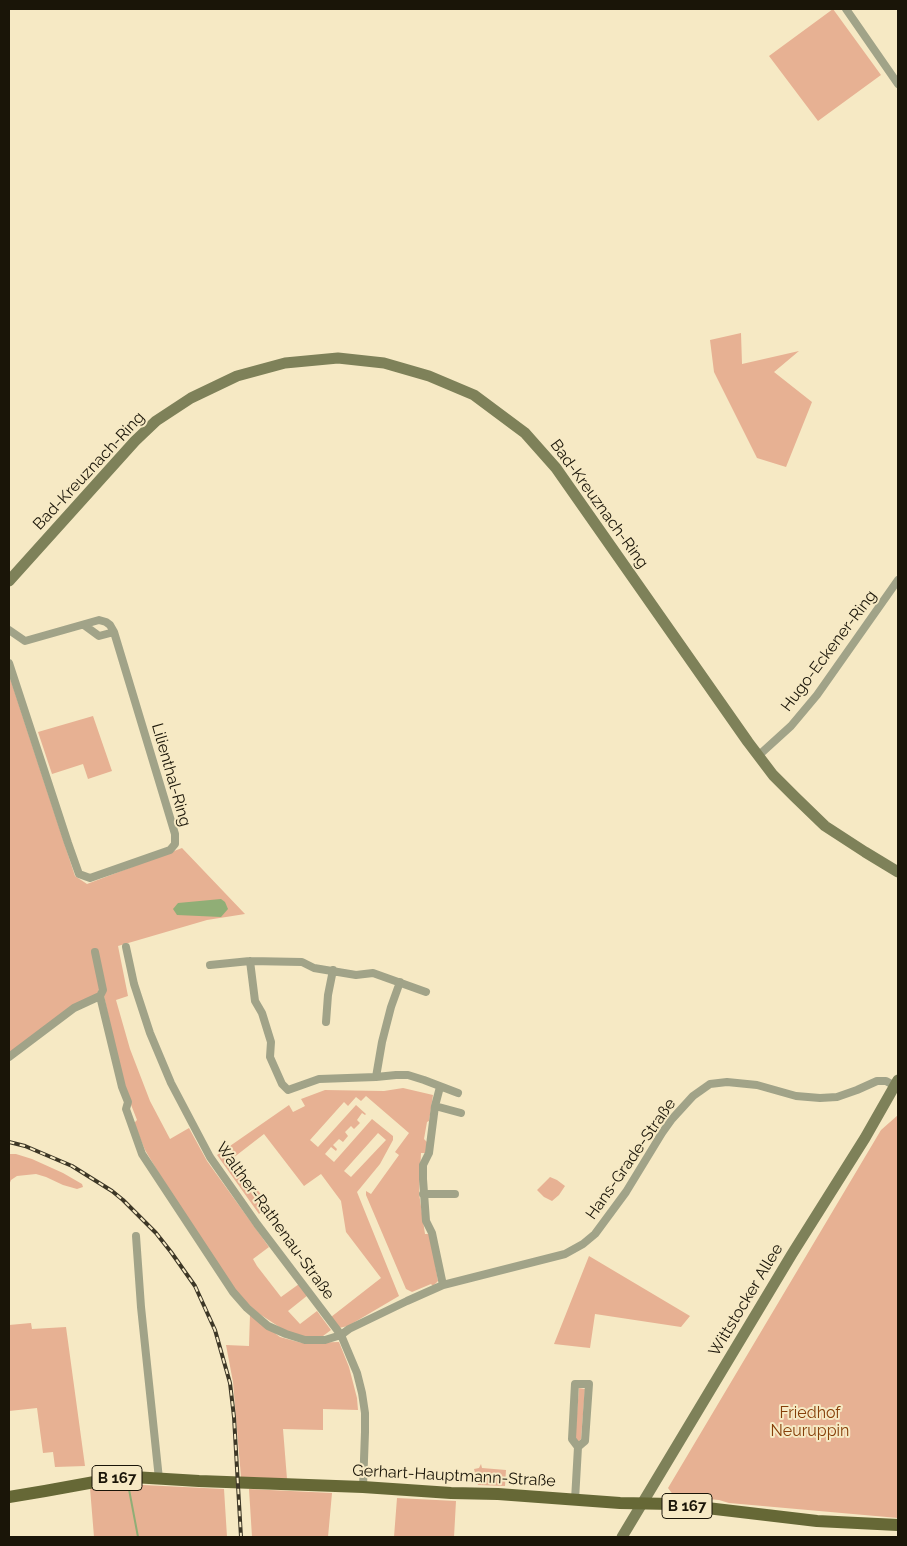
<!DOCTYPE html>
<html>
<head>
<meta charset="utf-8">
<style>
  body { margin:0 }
  #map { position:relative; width:907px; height:1546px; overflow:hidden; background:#f6e9c4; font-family:Raleway,sans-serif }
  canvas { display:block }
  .frame { position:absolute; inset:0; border:10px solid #1a1508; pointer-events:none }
</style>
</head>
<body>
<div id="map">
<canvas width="907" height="1546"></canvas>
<div class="frame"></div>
</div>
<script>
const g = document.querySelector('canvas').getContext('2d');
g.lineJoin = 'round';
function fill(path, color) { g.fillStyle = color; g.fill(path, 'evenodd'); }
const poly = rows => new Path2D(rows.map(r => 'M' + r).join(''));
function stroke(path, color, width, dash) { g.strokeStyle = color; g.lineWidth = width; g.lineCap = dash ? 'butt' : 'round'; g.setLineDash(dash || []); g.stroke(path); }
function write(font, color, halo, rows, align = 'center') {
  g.font = font + ' Raleway,sans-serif'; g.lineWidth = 4; g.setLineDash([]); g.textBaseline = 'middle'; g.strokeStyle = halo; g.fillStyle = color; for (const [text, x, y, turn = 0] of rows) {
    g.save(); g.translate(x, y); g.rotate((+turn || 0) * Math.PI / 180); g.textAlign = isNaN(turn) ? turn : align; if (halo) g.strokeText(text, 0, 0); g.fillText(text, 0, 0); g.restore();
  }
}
const green = poly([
  [833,9,881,75,818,121,769,56],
  [741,333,742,364,799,351,774,372,812,402,786,467,757,458,714,372,710,340],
  [9,675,75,876,87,884,182,848,245,914,207,920,118,946,128,996,116,1000,130,1049,150,1101,170,1139,189,1128,207,1161,269,1247,253,1259,257,1266,281,1297,299,1284,308,1295,288,1311,300,1324,317,1311,331,1330,323,1336,304,1337,287,1332,258,1313,247,1303,236,1291,170,1192,145,1150,134,1123,137,1120,124,1087,104,996,99,989,97,995,9,1053],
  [93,716,112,771,88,779,83,764,52,774,38,732],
  [403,1088,433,1095,429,1121,427,1122,424,1139,427,1142,426,1153,421,1153,419,1193,425,1234,430,1234,438,1281,433,1286,431,1284,412,1292,406,1289,366,1195,366,1191,371,1194,399,1155,395,1152,409,1133,366,1096,361,1101,356,1097,348,1106,344,1102,310,1140,318,1147,356,1105,366,1114,365,1115,362,1113,357,1120,360,1123,354,1129,351,1126,345,1132,348,1136,343,1142,339,1139,333,1145,337,1149,336,1151,331,1147,325,1154,334,1162,372,1119,393,1136,393,1140,380,1164,357,1192,399,1296,348,1326,339,1328,331,1317,381,1278,346,1232,341,1201,321,1174,304,1186,264,1134,233,1158,269,1205,259,1214,217,1155,289,1105,293,1112,305,1106,301,1099,325,1090,384,1091],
  [378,1133,386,1140,351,1177,344,1171],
  [898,1115,898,1518,729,1503,719,1500,674,1496,668,1488,881,1130],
  [9,1154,16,1154,32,1159,63,1173,82,1184,83,1187,77,1189,63,1185,46,1177,36,1174,17,1176,11,1180,9,1185],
  [550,1177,557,1180,565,1186,559,1195,552,1201,544,1197,537,1190],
  [589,1256,690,1316,681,1327,595,1314,590,1348,554,1344],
  [250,1315,280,1337,302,1343,339,1342,349,1367,357,1398,358,1410,323,1409,323,1430,283,1429,287,1479,241,1477,233,1382,226,1345,249,1346],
  [31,1323,32,1329,66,1327,85,1466,55,1467,53,1452,43,1453,37,1408,9,1411,9,1325],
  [579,1388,585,1389,581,1439,579,1441,577,1441,575,1438],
  [481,1464,482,1468,506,1470,505,1486,478,1485,474,1469,479,1468],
  [123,1484,224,1489,227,1537,94,1537,90,1488],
  [249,1489,332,1493,328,1537,252,1537],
  [397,1498,456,1501,454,1537,394,1537]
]);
const water = poly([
  [221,899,225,902,228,909,221,917,177,915,173,909,178,903]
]);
const stream = poly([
  [128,1484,138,1537]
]);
const minor = poly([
  [846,9,898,84],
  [84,625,99,636,114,632],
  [9,630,25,641,99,620,106,622,110,625,114,632,175,834,175,844,170,850,90,878,79,874,68,843,9,663],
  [758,756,791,726,817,695,898,580],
  [126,947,134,984,150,1033,171,1083,210,1157,257,1224,341,1335,357,1373,362,1393,365,1413,365,1432,363,1487],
  [95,952,103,990,100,996,122,1087,128,1102,126,1109,142,1154,233,1292,247,1308,268,1326,286,1334,305,1340,325,1340,341,1335,349,1329,407,1301,443,1285,565,1254,583,1244,595,1234,626,1192,662,1133,672,1119,693,1096,710,1084,727,1082,757,1085,796,1096,820,1098,837,1097,857,1090,877,1081,886,1081,895,1086],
  [250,961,255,1001,262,1013,271,1042,270,1057,282,1084,288,1090,319,1079,376,1077,396,1075,408,1075,424,1080,458,1093],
  [210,965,250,961,302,962,314,968,356,975,373,973,426,992],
  [326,1022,328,995,333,970],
  [9,1057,74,1008,100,996],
  [376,1077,382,1042,391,1007,400,982],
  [440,1087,435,1106,429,1153,423,1165,423,1179,426,1221,432,1233,443,1285],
  [435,1106,461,1113],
  [423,1194,455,1194],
  [136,1236,141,1307,159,1479],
  [575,1500,578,1447,585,1441,589,1384,575,1384,572,1439,578,1447]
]);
const secondary = poly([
  [9,581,135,441,156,421,191,398,237,376,285,363,338,358,384,363,429,376,474,395,525,433,556,468,748,742,773,775,795,797,825,826,865,852,898,872],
  [622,1537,792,1254,865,1138,898,1080]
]);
const primary = poly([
  [9,1497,45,1491,111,1479,133,1477,199,1481,363,1487,451,1493,498,1494,620,1503,673,1504,817,1521,898,1525]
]);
const rail = poly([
  [9,1142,25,1146,72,1166,112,1191,123,1200,156,1233,171,1252,195,1286,215,1330,230,1383,234,1417,241,1537]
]);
const shields = [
  [117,1478,50],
  [687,1506,50]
];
const shieldNames = [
  ["B 167",117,1478],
  ["B 167",687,1506]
];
const streetNames = [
  ["Bad-Kreuznach-Ring",89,471,-47],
  ["Bad-Kreuznach-Ring",599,504,54],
  ["Hugo-Eckener-Ring",829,651,-53],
  ["Lilienthal-Ring",171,775,74],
  ["Hans-Grade-Straße",631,1159,-55],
  ["Walther-Rathenau-Straße",275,1221,54],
  ["Wittstocker Allee",746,1300,-59],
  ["Gerhart-Hauptmann-Straße",454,1476,3]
];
const parkNames = [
  ["Friedhof",810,1413],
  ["Neuruppin",810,1431]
];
fill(green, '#e7b193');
fill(water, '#90ae76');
stroke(stream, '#90ae76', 2);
stroke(minor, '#a1a388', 8);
stroke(secondary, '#7e8159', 11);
stroke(primary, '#666836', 12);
stroke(rail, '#3d3726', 4);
stroke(rail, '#f6e9c4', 2, [5.5]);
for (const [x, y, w] of shields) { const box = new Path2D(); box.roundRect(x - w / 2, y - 12.5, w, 25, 4); g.fillStyle = '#f6e9c4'; g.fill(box); stroke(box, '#1a1508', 1); }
write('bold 15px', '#1a1508', null, shieldNames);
write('16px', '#1a1508', '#f6e9c4', streetNames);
write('16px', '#863f09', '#f6e9c4', parkNames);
</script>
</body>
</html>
